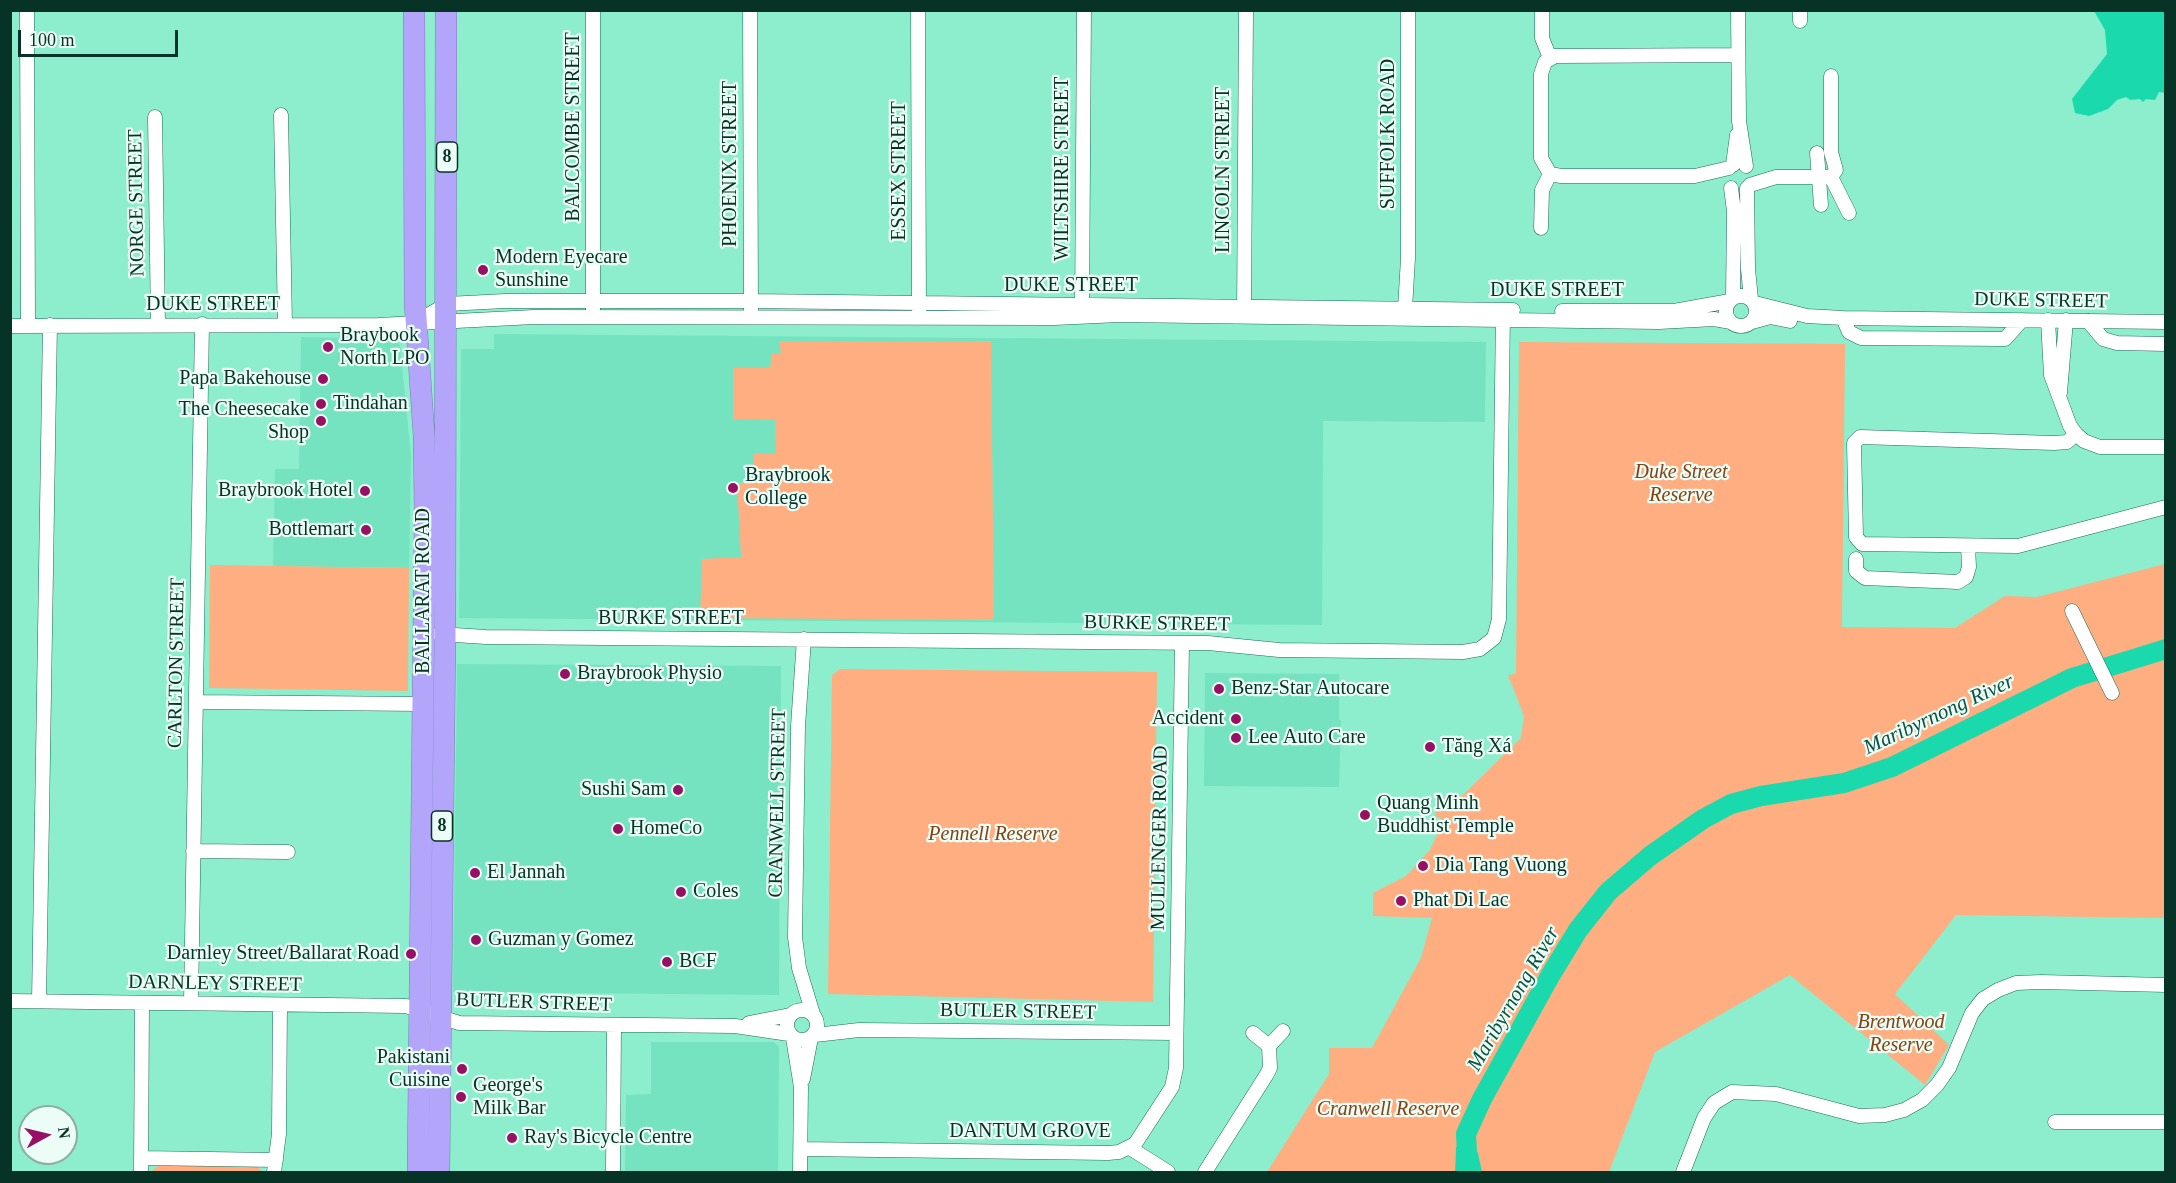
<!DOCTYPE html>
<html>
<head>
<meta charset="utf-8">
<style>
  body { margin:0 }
  #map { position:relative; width:2176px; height:1183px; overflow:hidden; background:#8ceecd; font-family:"Times New Roman",serif }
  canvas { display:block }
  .frame { position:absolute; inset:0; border:12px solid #073327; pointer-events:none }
  .north { position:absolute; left:18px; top:1105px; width:60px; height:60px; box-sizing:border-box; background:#ebfdf6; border:2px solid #90aca3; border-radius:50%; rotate:82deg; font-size:16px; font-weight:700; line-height:24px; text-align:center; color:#073327 }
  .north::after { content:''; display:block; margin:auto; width:21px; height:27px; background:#981064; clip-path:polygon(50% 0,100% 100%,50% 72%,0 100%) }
  .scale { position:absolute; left:18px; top:30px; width:160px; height:27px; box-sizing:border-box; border:3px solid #073327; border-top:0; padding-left:8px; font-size:18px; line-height:21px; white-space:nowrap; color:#073327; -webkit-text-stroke:4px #ebfdf6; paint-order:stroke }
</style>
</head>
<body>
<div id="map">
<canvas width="2176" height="1183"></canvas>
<div class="frame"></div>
<div class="north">N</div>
<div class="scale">100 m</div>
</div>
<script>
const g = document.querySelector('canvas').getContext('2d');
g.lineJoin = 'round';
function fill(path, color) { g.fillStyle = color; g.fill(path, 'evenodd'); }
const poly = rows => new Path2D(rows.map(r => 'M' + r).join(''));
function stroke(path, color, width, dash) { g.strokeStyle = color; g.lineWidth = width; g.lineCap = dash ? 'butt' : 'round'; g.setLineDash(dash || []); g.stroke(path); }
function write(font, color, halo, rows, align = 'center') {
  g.font = font + ' "Times New Roman",serif'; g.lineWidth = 4.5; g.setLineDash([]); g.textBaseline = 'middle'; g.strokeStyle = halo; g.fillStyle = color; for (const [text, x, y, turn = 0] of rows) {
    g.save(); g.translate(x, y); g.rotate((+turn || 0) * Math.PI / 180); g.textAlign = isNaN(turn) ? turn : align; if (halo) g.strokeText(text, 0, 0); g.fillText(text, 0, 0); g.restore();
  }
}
const built = poly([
  [494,334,1486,342,1485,422,1323,421,1322,625,459,618,461,349,494,349],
  [301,337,393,339,400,345,411,456,409,568,273,566,275,469,299,469],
  [457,664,781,666,779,995,453,992],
  [1205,673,1339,674,1339,720,1341,720,1339,787,1204,786],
  [651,1042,774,1042,779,1047,778,1172,625,1172,626,1095,651,1094]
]);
const green = poly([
  [779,341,991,341,994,620,700,618,702,559,741,557,737,483,754,483,753,453,776,453,775,420,733,419,733,368,770,368,772,354,781,353],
  [1519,342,1845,344,1842,627,1955,628,2005,596,2037,597,2165,564,2165,918,1956,915,1895,994,1949,1045,1925,1085,1790,975,1655,1052,1609,1172,1468,1172,1456,1148,1455,1172,1267,1172,1329,1074,1329,1048,1372,1048,1421,958,1432,918,1373,916,1373,893,1406,876,1430,850,1444,820,1435,816,1435,804,1448,796,1462,796,1521,738,1524,716,1508,675,1516,674],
  [210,565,409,568,408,691,209,688],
  [840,669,1157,672,1153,1002,828,994,832,675],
  [160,1165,257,1166,262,1172,150,1172]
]);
const water = poly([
  [2094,11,2165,11,2165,93,2159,92,2155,100,2146,99,2143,102,2140,99,2130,100,2126,97,2117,100,2108,109,2089,116,2075,113,2072,99,2107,54,2105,30],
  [1466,1134,1478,1153,1482,1172,1455,1172,1456,1148]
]);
const river = poly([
  [1468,1172,1466,1134,1482,1099,1550,976,1578,930,1608,892,1650,856,1703,819,1731,804,1761,796,1844,783,1892,767,2072,678,2166,649]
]);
const minor = poly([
  [27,10,28,325],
  [593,10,593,311],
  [750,10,751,309],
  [918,10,919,313],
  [1542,10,1542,38,1550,58],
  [1738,10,1739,121,1746,166],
  [1800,10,1800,21],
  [281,115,285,324],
  [155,117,158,324],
  [1817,153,1821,205],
  [1733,165,1737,135],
  [1729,168,1695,176,1561,176,1550,174,1541,158,1541,74,1545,62,1555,56,1738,55],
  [1831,177,1849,213],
  [1750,185,1776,177,1831,177,1836,170,1831,152,1831,76],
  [1731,188,1734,211,1733,298],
  [1747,188,1748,269,1751,299],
  [1541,228,1542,190,1550,174],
  '1726 311a15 15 0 1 1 30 0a15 15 0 1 1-30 0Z',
  [1755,303,1807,316,1843,318,2166,322],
  [1562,311,1674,311,1730,301],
  [1082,314,1084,10],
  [1244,315,1246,10],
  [1407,317,1405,309,1408,258,1408,10],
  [1843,318,1849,332,1861,338,2005,339,2022,320],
  [2048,320,2051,375,2070,426,2076,434,2084,441,2100,447,2166,447],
  [2088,321,2103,339,2117,343,2166,344],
  [416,322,447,304,505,301,750,301,1513,310],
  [1752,322,1770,317,1790,321],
  [10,326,378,325,534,317,1054,318,1119,315,1659,322,1714,319,1731,322],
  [2060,393,2066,320],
  [2076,434,2067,442,2054,443,1860,437,1854,443,1856,537,1862,544,2018,546,2166,507],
  [1856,559,1856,571,1865,578,1958,582,1966,577,1969,567,1968,546],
  [2072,611,2112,693],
  [439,634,486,637,1208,643,1279,650,1463,652,1480,649,1494,638,1499,619,1503,312],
  [804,639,798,726,795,937,799,968,813,1014],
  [196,702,423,704],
  [193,851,288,852],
  [10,1001,406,1006,459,1023,735,1026,789,1034],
  [39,1001,50,325],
  [191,1003,202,324],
  '787 1025a15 15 0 1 1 30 0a15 15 0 1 1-30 0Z',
  [749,1023,790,1015],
  [1253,1033,1269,1046,1283,1031],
  [815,1035,859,1030,1176,1033],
  [793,1038,801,1087,800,1172],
  [803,1079,811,1038],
  [2055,1122,2166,1122],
  [1130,1148,1168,1172],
  [801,1149,1108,1153,1119,1152,1135,1144,1172,1087,1176,1068,1182,643],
  [141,1158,276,1160],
  [141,1172,142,1003],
  [274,1172,279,1134,280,1005],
  [613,1172,614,1025],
  [1205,1172,1267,1074,1270,1068,1269,1046],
  [1683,1172,1704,1118,1714,1103,1732,1092,1776,1094,1859,1116,1885,1115,1904,1110,1922,1100,1937,1085,1949,1068,1972,1013,1983,999,1998,990,2016,983,2041,982,2166,985]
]);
const highway = poly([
  [414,10,415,303,424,436,425,511,418,1172],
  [439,1172,445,634,446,10]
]);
const markers = [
  [483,270,6,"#981064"],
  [328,347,6,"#981064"],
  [323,379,6,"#981064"],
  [321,404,6,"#981064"],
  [321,421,6,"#981064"],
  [733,488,6,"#981064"],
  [365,491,6,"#981064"],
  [366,530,6,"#981064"],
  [565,674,6,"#981064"],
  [1219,689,6,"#981064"],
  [1236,719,6,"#981064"],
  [1236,738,6,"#981064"],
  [1430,747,6,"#981064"],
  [678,790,6,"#981064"],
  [1365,815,6,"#981064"],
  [618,829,6,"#981064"],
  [1423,866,6,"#981064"],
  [475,873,6,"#981064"],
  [681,892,6,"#981064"],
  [1401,901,6,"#981064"],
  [476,940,6,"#981064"],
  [411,954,6,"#981064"],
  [667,962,6,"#981064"],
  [462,1069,6,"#981064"],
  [461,1097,6,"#981064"],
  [512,1138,6,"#981064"]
];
const shields = [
  [447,157,21],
  [442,826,21]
];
const shieldNames = [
  ["8",447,157],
  ["8",442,826]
];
const streetNames = [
  ["BALCOMBE STREET",574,127,-90],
  ["SUFFOLK ROAD",1389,134,-90],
  ["PHOENIX STREET",731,164,-90],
  ["WILTSHIRE STREET",1063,169,-90],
  ["LINCOLN STREET",1224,170,-90],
  ["ESSEX STREET",900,171,-90],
  ["NORGE STREET",137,203,-91],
  ["DUKE STREET",1071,286],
  ["DUKE STREET",1557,291],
  ["DUKE STREET",2041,301,1],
  ["DUKE STREET",213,305],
  ["BALLARAT ROAD",424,591,-90],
  ["BURKE STREET",671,619],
  ["BURKE STREET",1157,624,1],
  ["CARLTON STREET",177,663,-89],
  ["CRANWELL STREET",778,803,-89],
  ["MULLENGER ROAD",1160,838,-89],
  ["DARNLEY STREET",215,984,1],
  ["BUTLER STREET",534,1003,2],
  ["BUTLER STREET",1018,1012,1],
  ["DANTUM GROVE",1030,1132]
];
const poiNames = [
  ["Modern Eyecare",495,258],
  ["Sunshine",495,281],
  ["Braybook",340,336],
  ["North LPO",340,359],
  ["Papa Bakehouse",311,379,"right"],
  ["Tindahan",333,404],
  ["The Cheesecake",309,410,"right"],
  ["Shop",309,433,"right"],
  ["Braybrook",745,476],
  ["College",745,499],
  ["Braybrook Hotel",353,491,"right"],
  ["Bottlemart",354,530,"right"],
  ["Braybrook Physio",577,674],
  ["Benz-Star Autocare",1231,689],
  ["Accident",1224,719,"right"],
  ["Lee Auto Care",1248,738],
  ["Tăng Xá",1442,747],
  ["Sushi Sam",666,790,"right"],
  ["Quang Minh",1377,804],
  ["Buddhist Temple",1377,827],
  ["HomeCo",630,829],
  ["Dia Tang Vuong",1435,866],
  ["El Jannah",487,873],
  ["Coles",693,892],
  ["Phat Di Lac",1413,901],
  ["Guzman y Gomez",488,940],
  ["Darnley Street/Ballarat Road",399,954,"right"],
  ["BCF",679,962],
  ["Pakistani",450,1058,"right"],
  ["Cuisine",450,1081,"right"],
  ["George's",473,1086],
  ["Milk Bar",473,1109],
  ["Ray's Bicycle Centre",524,1138]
];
const parkNames = [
  ["Duke Street",1681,473],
  ["Reserve",1681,496],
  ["Pennell Reserve",993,835],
  ["Brentwood",1901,1023],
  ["Reserve",1901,1046],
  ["Cranwell Reserve",1388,1110]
];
const waterNames = [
  ["Maribyrnong River",1939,715,-25],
  ["Maribyrnong River",1514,999,-60]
];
fill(built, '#75e3c0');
fill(green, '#feae80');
fill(water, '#1adaad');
stroke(river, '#1adaad', 20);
stroke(minor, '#1c6c56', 15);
stroke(highway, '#777eb0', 22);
stroke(minor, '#fff', 14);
stroke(highway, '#b3a6fa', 21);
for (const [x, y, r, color] of markers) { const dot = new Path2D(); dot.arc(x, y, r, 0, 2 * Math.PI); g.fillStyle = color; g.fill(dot); stroke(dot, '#ebfdf6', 2); }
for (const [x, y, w] of shields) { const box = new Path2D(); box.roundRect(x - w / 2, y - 15, w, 30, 4.5); g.fillStyle = '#ebfdf6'; g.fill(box); stroke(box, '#073327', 1.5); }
write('bold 18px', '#073327', null, shieldNames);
write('20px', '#073327', '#ebfdf6', streetNames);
write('20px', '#073327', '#ebfdf6', poiNames, 'left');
write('italic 20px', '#854111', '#ebfdf6', parkNames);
write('italic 21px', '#0b5240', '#ebfdf6', waterNames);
</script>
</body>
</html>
